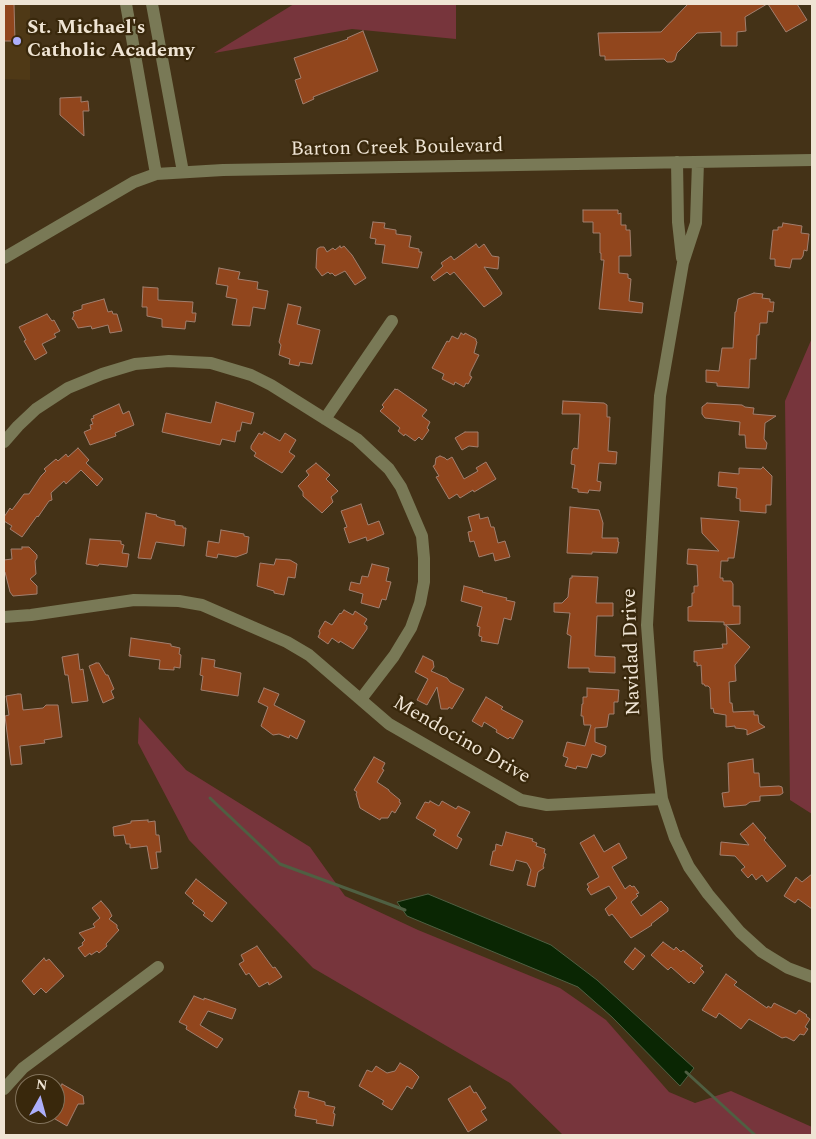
<!DOCTYPE html>
<html>
<head>
<meta charset="utf-8">
<style>
  body { margin:0 }
  #map { position:relative; width:816px; height:1139px; overflow:hidden; background:#443217; font-family:Spectral,serif }
  canvas { display:block }
  .frame { position:absolute; inset:0; border:5px solid #efe4d4; pointer-events:none }
  .north { position:absolute; left:15px; top:1074px; width:50px; height:50px; box-sizing:border-box; background:#39280c; border:1px solid #82735c; border-radius:50%; rotate:7deg; font-size:14px; font-weight:700; line-height:20px; text-align:center; color:#efe4d4 }
  .north::after { content:''; display:block; margin:auto; width:18px; height:22px; background:#adaffb; clip-path:polygon(50% 0,100% 100%,50% 72%,0 100%) }
</style>
</head>
<body>
<div id="map">
<canvas width="816" height="1139"></canvas>
<div class="frame"></div>
<div class="north">N</div>
</div>
<script>
const g = document.querySelector('canvas').getContext('2d');
g.lineJoin = 'round';
function fill(path, color) { g.fillStyle = color; g.fill(path, 'evenodd'); }
const poly = rows => new Path2D(rows.map(r => 'M' + r).join(''));
function stroke(path, color, width, dash) { g.strokeStyle = color; g.lineWidth = width; g.lineCap = dash ? 'butt' : 'round'; g.setLineDash(dash || []); g.stroke(path); }
function write(font, color, halo, rows, align = 'center') {
  g.font = font + ' Spectral,serif'; g.lineWidth = 4.5; g.setLineDash([]); g.textBaseline = 'middle'; g.strokeStyle = halo; g.fillStyle = color; for (const [text, x, y, turn = 0] of rows) {
    g.save(); g.translate(x, y); g.rotate((+turn || 0) * Math.PI / 180); g.textAlign = isNaN(turn) ? turn : align; if (halo) g.strokeText(text, 0, 0); g.fillText(text, 0, 0); g.restore();
  }
}
const built = poly([
  [4,4,30,4,30,80,4,79]
]);
const green = poly([
  [294,4,456,4,456,39,352,29,214,53],
  [812,338,812,814,790,800,785,401],
  [139,717,186,770,310,847,345,896,418,930,560,988,606,1020,669,1092,695,1103,731,1091,812,1127,812,1135,563,1135,510,1083,313,968,189,840,138,743]
]);
const water = poly([
  [428,894,551,945,597,980,694,1068,680,1086,612,1017,578,987,407,916,397,902,428,894]
]);
const stream = poly([
  [210,798,280,864,405,910],
  [686,1072,755,1135]
]);
const building = poly([
  [4,4,14,4,15,41,4,41,4,4],
  [688,4,767,4,745,17,746,31,737,32,737,46,721,46,721,32,697,33,677,53,675,60,672,62,667,62,664,59,605,60,605,56,600,56,598,33,661,32,688,4],
  [768,4,797,4,807,20,786,32,768,4],
  [363,31,378,71,313,97,314,99,303,104,295,80,301,78,294,58,348,39,347,38,363,31],
  [81,97,81,102,88,101,89,111,83,111,84,136,60,115,60,98,81,97],
  [583,210,618,210,618,214,621,213,621,225,626,225,626,230,630,230,631,256,619,256,619,273,628,274,628,278,631,279,629,301,643,303,642,313,599,309,604,260,601,260,601,253,600,253,600,233,593,233,593,222,583,222,583,210],
  [373,222,385,223,384,228,396,230,396,234,411,236,409,247,419,249,419,252,422,252,418,268,382,263,385,245,375,244,376,239,370,238,373,222],
  [783,223,802,226,801,233,809,234,807,251,804,250,803,256,801,259,792,259,790,268,775,266,775,259,770,259,773,230,778,230,778,227,782,227,783,223],
  [476,244,479,248,484,244,492,256,499,257,498,269,484,267,502,293,501,295,484,307,454,272,450,275,447,272,434,281,431,277,443,266,441,263,451,256,454,260,476,244],
  [340,246,341,248,344,246,352,255,366,278,355,285,345,271,335,276,332,273,330,274,328,272,322,276,316,268,317,249,320,247,324,247,327,252,333,248,335,250,340,246],
  [219,268,240,272,238,279,258,282,257,289,268,291,265,309,253,307,250,326,232,325,237,299,226,297,228,286,216,284,219,268],
  [143,287,158,288,158,300,193,302,192,313,196,313,195,322,186,321,185,329,162,327,162,319,147,316,147,307,142,307,143,287],
  [754,293,763,294,762,298,770,299,770,302,774,302,773,312,768,311,767,323,760,323,759,335,757,335,756,359,750,359,749,388,717,386,717,383,706,382,706,370,719,371,722,348,733,348,735,312,736,312,738,299,754,293],
  [104,299,108,312,112,311,113,314,117,314,122,331,110,333,108,325,92,329,91,326,78,328,74,320,72,319,74,315,73,312,82,309,82,305,104,299],
  [288,304,301,307,297,324,320,330,312,364,300,362,299,366,289,364,290,359,279,355,281,345,279,342,288,304],
  [47,314,52,321,54,320,60,331,54,334,56,337,42,344,47,353,35,360,24,341,26,340,19,327,47,314],
  [461,333,464,335,465,333,476,339,476,341,477,342,474,353,479,355,470,373,470,376,472,377,468,384,466,383,464,387,455,382,454,385,442,379,444,374,432,368,447,341,449,342,452,336,458,339,461,333],
  [395,389,396,390,397,389,427,410,422,416,430,422,427,428,429,430,422,440,419,437,415,441,408,436,405,434,404,436,398,431,400,428,380,411,384,407,382,405,395,389],
  [563,401,604,403,607,405,607,417,610,417,608,451,617,452,616,464,599,463,597,481,601,482,600,491,589,490,588,493,578,492,578,489,572,488,575,465,571,464,572,451,574,448,578,449,580,414,562,414,563,401],
  [216,402,254,413,251,424,242,422,240,431,237,431,235,442,222,439,220,445,162,432,166,413,211,423,216,402],
  [707,403,742,405,745,407,754,408,753,414,776,416,765,423,764,439,767,443,766,449,746,448,745,435,739,435,740,422,705,418,702,414,702,407,707,403],
  [119,404,123,414,129,411,134,425,115,433,116,436,90,445,84,432,91,429,90,425,93,424,91,419,94,418,93,416,119,404],
  [264,432,280,441,285,433,296,440,289,452,295,456,282,473,254,456,256,453,251,449,251,446,259,433,262,435,264,432],
  [465,432,478,432,478,447,469,446,462,450,455,438,465,432],
  [78,448,89,460,86,463,103,479,97,486,81,470,66,484,64,481,51,493,52,500,49,501,38,517,37,516,22,537,10,529,12,526,4,521,4,517,10,508,12,510,24,494,29,494,41,476,46,471,44,469,56,459,58,461,66,454,68,457,78,448],
  [440,456,445,458,447,460,452,457,464,479,478,471,476,468,486,462,496,479,474,492,473,490,460,498,457,494,449,499,436,477,439,476,433,466,435,465,436,458,440,456],
  [316,463,330,475,326,479,338,491,331,497,333,502,322,513,303,496,303,492,298,486,309,475,306,471,316,463],
  [763,467,772,476,771,505,766,505,766,513,740,511,740,499,736,498,737,488,718,486,719,472,739,474,739,468,761,469,763,467],
  [361,504,368,525,379,521,384,534,367,541,366,537,349,543,344,528,347,527,341,511,361,504],
  [570,507,599,510,603,523,602,538,618,538,618,542,619,542,617,553,592,552,592,554,567,553,570,507],
  [146,513,157,515,156,516,161,518,175,521,175,525,183,526,183,528,186,528,184,546,156,542,151,559,138,558,146,513],
  [479,514,480,519,488,517,491,527,494,527,498,543,505,541,510,557,495,561,493,553,479,557,474,541,470,542,468,532,472,531,468,517,479,514],
  [701,518,739,521,734,558,728,558,728,561,721,561,720,578,723,578,723,581,731,581,733,584,733,606,740,606,740,624,724,625,724,622,688,621,688,607,692,606,692,593,694,593,694,586,698,586,697,565,687,564,688,549,719,551,702,533,701,518],
  [221,530,244,534,244,536,249,537,247,553,236,557,218,554,217,558,206,556,208,541,219,543,221,530],
  [90,539,121,541,121,544,124,545,122,553,129,554,127,567,99,564,98,566,86,564,90,539],
  [22,547,29,547,37,555,37,558,35,561,36,574,30,579,37,586,37,594,13,596,10,592,5,572,4,572,4,560,12,559,11,549,22,549,22,547],
  [276,559,290,560,297,564,295,578,288,577,284,595,274,593,274,591,257,586,260,563,274,565,276,559],
  [372,564,389,568,386,581,391,582,386,600,382,599,379,608,361,603,363,594,349,590,351,582,360,584,362,576,368,577,372,564],
  [572,576,598,577,596,603,613,603,613,616,597,616,595,656,615,657,615,673,589,672,589,668,568,668,571,636,567,634,570,613,554,612,554,603,562,603,568,597,570,578,572,578,572,576],
  [464,586,483,591,482,592,507,598,506,600,515,602,511,620,504,618,498,644,481,641,482,637,479,636,479,634,480,627,477,626,482,607,461,601,464,586],
  [344,610,353,615,355,611,367,619,364,624,367,626,367,629,353,649,340,641,339,643,332,638,328,644,318,637,320,633,319,631,325,621,332,625,340,613,341,614,344,610],
  [726,625,750,647,735,665,736,681,729,682,730,703,732,703,733,712,754,711,754,715,758,715,759,723,765,727,747,735,747,730,744,729,735,728,735,726,726,727,726,715,714,713,713,708,711,709,710,688,708,686,705,686,704,684,702,684,701,665,697,666,697,662,694,662,694,651,723,648,722,644,727,644,726,625],
  [131,638,171,644,171,646,180,648,179,654,181,655,180,668,174,667,174,670,159,669,160,660,129,656,131,638],
  [78,654,80,670,83,669,88,701,72,703,68,675,65,675,62,657,78,654],
  [423,656,433,661,434,667,431,671,447,678,450,682,464,689,452,709,449,707,448,709,441,709,437,687,427,705,417,700,428,679,415,672,423,656],
  [202,658,215,660,214,667,241,673,238,696,201,690,203,676,200,675,202,658],
  [96,663,99,663,106,675,108,675,114,689,111,691,114,698,103,703,89,666,96,663],
  [264,688,279,694,274,705,305,721,297,739,290,735,289,738,279,734,273,735,261,726,268,707,258,702,264,688],
  [587,688,619,690,618,702,614,702,614,714,609,714,607,727,595,728,595,742,606,746,605,754,601,757,592,754,587,768,577,766,576,769,565,766,568,758,563,756,567,742,585,746,591,725,584,725,583,716,581,716,582,704,583,704,583,697,587,697,587,688],
  [18,694,21,694,23,710,43,708,46,705,58,705,62,737,44,740,45,743,20,746,22,764,11,765,5,716,9,715,6,696,18,694],
  [486,697,503,707,501,709,523,721,513,739,510,737,508,739,496,732,497,730,484,722,482,727,472,721,486,697],
  [374,757,385,763,382,769,384,770,377,782,389,790,389,791,400,800,399,802,401,803,395,813,392,811,388,818,381,818,380,820,360,808,356,794,357,792,354,790,374,757],
  [753,759,754,773,759,773,760,787,779,786,782,787,783,793,780,795,760,796,760,801,750,802,746,805,724,807,722,793,729,792,728,763,753,759],
  [430,801,439,806,442,801,456,809,458,806,470,812,457,836,462,839,457,849,438,838,433,835,436,830,416,818,425,802,429,803,430,801],
  [148,820,148,822,155,821,156,835,159,835,161,852,156,852,158,868,151,869,147,846,130,848,130,844,126,844,124,835,114,836,113,827,131,823,131,821,148,820],
  [753,823,766,838,764,840,786,866,767,882,762,875,756,880,752,874,748,878,741,870,745,867,735,856,720,855,721,842,749,845,740,834,753,823],
  [506,832,533,839,532,841,537,843,536,846,545,849,544,853,546,854,543,866,544,868,538,872,535,887,527,885,531,870,527,863,516,860,513,871,490,865,493,851,495,851,496,844,502,846,506,832],
  [594,835,604,852,619,843,622,849,627,858,612,867,625,889,630,885,632,887,634,886,639,893,636,894,638,896,631,902,641,916,661,901,668,908,668,911,651,924,652,925,631,938,612,914,609,916,605,909,617,898,609,886,591,895,587,889,589,887,587,884,599,877,580,843,594,835],
  [812,874,812,909,798,899,795,903,784,896,796,877,802,882,812,874],
  [196,879,227,903,212,922,203,915,205,913,192,903,194,901,185,893,196,879],
  [101,901,109,910,112,916,109,919,117,925,117,928,119,930,106,944,107,946,99,953,97,951,91,955,90,953,85,957,78,948,83,945,82,943,85,940,79,933,95,927,93,924,100,918,92,908,101,901],
  [663,942,674,950,676,947,681,952,683,950,703,966,700,968,704,972,694,984,691,981,689,983,671,967,668,970,651,955,663,942],
  [257,946,270,964,273,968,275,967,282,977,269,985,268,982,259,987,249,973,246,975,239,964,244,961,241,955,257,946],
  [635,948,645,956,633,970,624,962,635,948],
  [44,958,46,961,49,959,64,976,46,993,41,988,34,995,22,981,44,958],
  [726,974,737,982,734,985,767,1008,768,1006,771,1008,774,1003,796,1014,799,1010,807,1015,806,1016,810,1019,805,1027,808,1029,804,1035,800,1034,794,1041,786,1037,782,1038,749,1019,741,1029,719,1013,716,1018,702,1010,726,974],
  [194,996,204,1000,204,998,236,1009,232,1019,208,1011,200,1025,223,1039,217,1048,186,1029,187,1026,179,1022,194,996],
  [400,1063,412,1070,419,1077,412,1089,407,1086,392,1110,382,1104,384,1101,359,1086,367,1070,372,1072,376,1066,387,1073,395,1071,400,1063],
  [62,1084,83,1096,84,1104,78,1104,67,1126,50,1116,52,1114,55,1114,55,1096,62,1084],
  [470,1086,474,1093,476,1092,486,1108,481,1111,487,1120,468,1132,448,1099,470,1086],
  [299,1091,309,1092,308,1097,325,1102,325,1105,335,1107,333,1113,335,1114,333,1126,316,1123,317,1120,295,1116,296,1109,294,1108,299,1091]
]);
const minor = poly([
  [126,4,156,174],
  [152,4,183,172],
  [677,162,678,222,682,258],
  [698,162,696,223,683,263,660,396,647,625,657,759,662,799,675,838,689,867,708,894,740,932,762,952,788,968,812,977],
  [4,258,134,182,156,174,223,170,812,160],
  [325,419,392,321],
  [4,442,18,426,36,409,68,388,102,374,135,364,169,361,211,363,251,375,271,385,357,439,389,469,401,487,422,536,424,558,424,582,420,603,411,628,394,656,361,699],
  [4,617,31,615,134,600,179,601,202,605,287,642,309,655,389,724,521,800,547,805,662,799],
  [4,1089,23,1068,158,967]
]);
const markers = [
  [17,41,5,"#adaffb"]
];
const poiNames = [
  ["St. Michael's",27,29],
  ["Catholic Academy",27,52]
];
const streetNames = [
  ["Barton Creek Boulevard",397,149,-1],
  ["Navidad Drive",633,652,-92],
  ["Mendocino Drive",461,741,30]
];
fill(built, '#4f3916');
fill(green, '#77353c');
fill(water, '#0a2603');
stroke(water, '#4f5f42', 1);
stroke(stream, '#4f5f42', 3);
fill(building, '#91461d');
stroke(building, '#a17f6f', 1);
stroke(minor, '#797956', 12);
for (const [x, y, r, color] of markers) { const dot = new Path2D(); dot.arc(x, y, r, 0, 2 * Math.PI); g.fillStyle = color; g.fill(dot); stroke(dot, '#39280c', 2); }
write('bold 20px', '#efe4d4', '#39280c', poiNames, 'left');
write('20px', '#efe4d4', '#39280c', streetNames);
</script>
</body>
</html>
